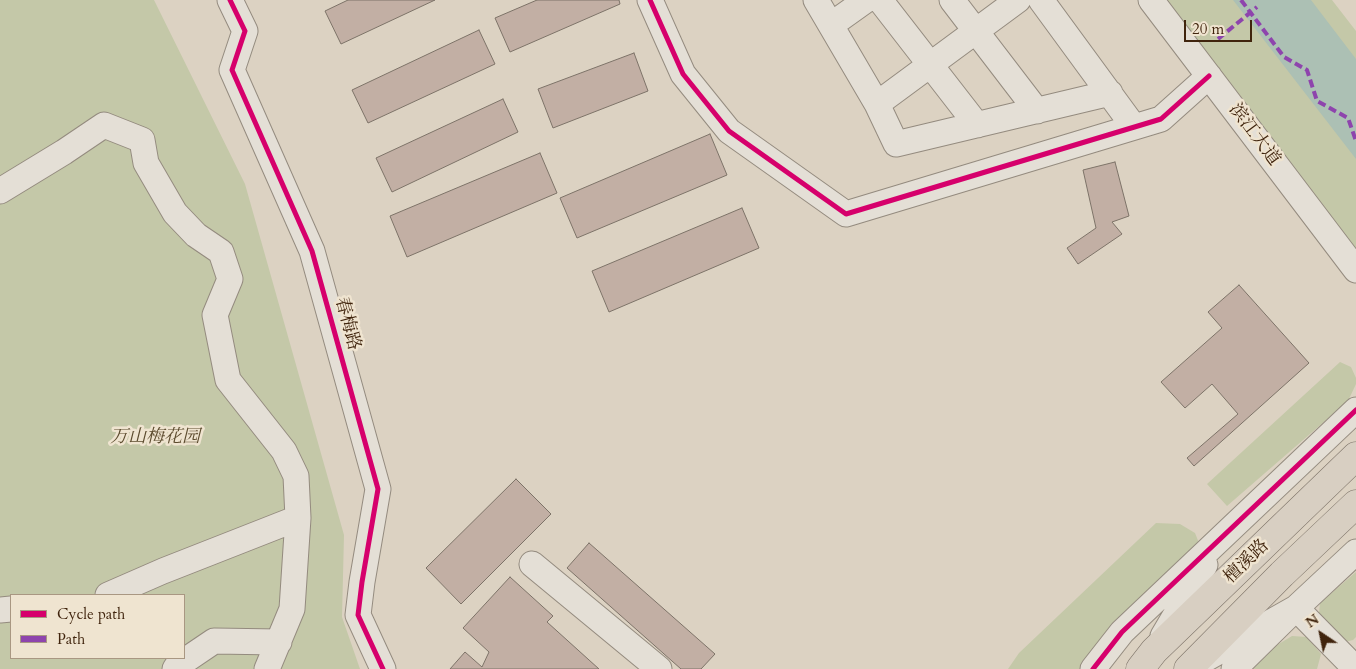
<!DOCTYPE html>
<html>
<head>
<meta charset="utf-8">
<style>
  body { margin:0 }
  #map { position:relative; width:1356px; height:669px; overflow:hidden; background:#dcd2c2; font-family:Cardo,serif }
  canvas { display:block }
  .legend { position:absolute; left:10px; top:594px; width:175px; height:65px; box-sizing:border-box; background:#efe4d0; border:1px solid #a99782; margin:0; padding:6px 9px; list-style:none; font-size:15px; color:#40240d }
  .legend li { display:flex; align-items:center; gap:10px; height:25px }
  .legend b { width:25px; border:1px solid #a99782 }
  .north { position:absolute; left:1296px; top:609px; width:50px; height:50px; -webkit-text-stroke:4px #efe4d0; paint-order:stroke; rotate:326deg; font-size:14px; font-weight:700; line-height:20px; text-align:center; color:#40240d }
  .north::after { content:''; display:block; margin:auto; width:18px; height:22px; background:#40240d; clip-path:polygon(50% 0,100% 100%,50% 72%,0 100%) }
  .scale { position:absolute; left:1184px; top:20px; width:68px; height:22px; box-sizing:border-box; border:2px solid #40240d; border-top:0; padding-left:6px; font-size:15px; line-height:18px; white-space:nowrap; color:#40240d; -webkit-text-stroke:4px #efe4d0; paint-order:stroke }
</style>
</head>
<body>
<div id="map">
<canvas width="1356" height="669"></canvas>
<ul class="legend">
<li><b style="height:6px;background:#d6006c"></b>Cycle path</li>
<li><b style="height:6px;background:#8e44ad"></b>Path</li>
</ul>
<div class="north">N</div>
<div class="scale">20 m</div>
</div>
<script>
const g = document.querySelector('canvas').getContext('2d');
g.lineJoin = 'round';
function fill(path, color) { g.fillStyle = color; g.fill(path, 'evenodd'); }
const poly = rows => new Path2D(rows.map(r => 'M' + r).join(''));
function stroke(path, color, width, dash) { g.strokeStyle = color; g.lineWidth = width; g.lineCap = dash ? 'butt' : 'round'; g.setLineDash(dash || []); g.stroke(path); }
function write(font, color, halo, rows, align = 'center') {
  g.font = font + ' Cardo,"Noto Serif SC",serif'; g.lineWidth = 5; g.setLineDash([]); g.textBaseline = 'middle'; g.strokeStyle = halo; g.fillStyle = color; for (const [text, x, y, turn = 0] of rows) {
    g.save(); g.translate(x, y); g.rotate((+turn || 0) * Math.PI / 180); g.textAlign = isNaN(turn) ? turn : align; if (halo) g.strokeText(text, 0, 0); g.fillText(text, 0, 0); g.restore();
  }
}
const green = poly([
  [0,0,154,0,245,184,344,535,342,617,360,669,0,669],
  [11,595,184,595,184,658,11,658],
  [1151,0,1332,0,1356,31,1356,270],
  [1340,362,1351,367,1356,378,1356,384,1348,401,1227,506,1207,484],
  [1156,523,1180,524,1195,533,1199,543,1111,631,1080,669,1008,669,1019,653],
  [1356,572,1356,637,1353,640,1345,642,1319,613,1320,603],
  [1292,636,1307,637,1321,654,1317,669,1253,669,1277,645]
]);
const water = poly([
  [1233,0,1311,0,1356,59,1356,159]
]);
const building = poly([
  [348,0,435,0,341,44,325,11,348,0],
  [537,0,619,0,620,4,510,52,495,18,537,0],
  [479,30,495,64,368,123,352,90,479,30],
  [634,53,648,91,553,128,538,89,634,53],
  [503,99,518,132,392,192,376,158,503,99],
  [710,134,727,175,577,238,560,198,710,134],
  [540,153,557,193,407,257,390,216,540,153],
  [1115,162,1129,216,1112,222,1122,234,1078,264,1067,248,1096,228,1083,170,1115,162],
  [742,208,759,248,609,312,592,271,742,208],
  [1239,285,1309,363,1194,466,1187,458,1238,414,1212,384,1185,408,1161,382,1222,328,1208,312,1239,285],
  [516,479,551,514,461,604,426,568,516,479],
  [589,543,715,654,701,669,681,669,567,568,589,543],
  [510,577,553,616,547,622,599,669,450,669,465,652,482,667,489,652,463,628,510,577]
]);
const minor = poly([
  [230,0,245,31,232,70,312,251,378,489,362,582,358,615,383,669],
  [650,0,683,74,729,131,846,214,1161,119,1209,76],
  [816,0,877,104,1018,0],
  [880,0,977,125],
  [952,0,1037,111],
  [1041,0,1134,127],
  [1151,0,1356,270],
  [831,25,866,0],
  [877,104,896,144,1110,93],
  [0,191,64,152,104,125,142,140,146,163,175,213,196,235,221,252,230,279,215,315,228,380,284,451,296,476,298,518,292,609,267,669],
  [532,564,659,669],
  [108,595,163,571,298,518],
  [0,610,11,609],
  [1163,636,1205,565],
  [1202,661,1296,608,1350,663],
  [175,669,177,666,214,641,279,642],
  [1093,669,1122,632,1356,410],
  [1234,669,1296,608,1356,552]
]);
const major = poly([
  [1140,669,1154,651,1356,456],
  [1188,669,1282,574,1356,504]
]);
const quiet = poly([
  [1241,0,1284,57,1307,70,1317,101,1348,118,1356,141],
  [1218,39,1257,7]
]);
const cycleway = poly([
  [230,0,245,31,232,70,312,251,378,489,362,582,358,615,383,669],
  [650,0,683,74,729,131,846,214,1161,119,1209,76],
  [1093,669,1122,632,1356,410]
]);
const streetNames = [
  ["滨江大道",1254,135,53],
  ["春梅路",347,324,75],
  ["檀溪路",1247,562,-44]
];
const parkNames = [
  ["万山梅花园",155,438]
];
fill(green, '#c4c8a8');
fill(water, '#acc0b4');
fill(building, '#c2afa4');
stroke(building, '#7d7368', 1);
stroke(minor, '#948b7f', 27);
stroke(major, '#7d7368', 29);
stroke(minor, '#e4dfd6', 25);
stroke(major, '#d8cfc2', 28);
stroke(quiet, '#8e44ad', 4, [8, 4]);
stroke(cycleway, '#d6006c', 5);
write('18px', '#40240d', '#efe4d0', streetNames);
write('italic 18px', '#5c4b2e', '#efe4d0', parkNames);
</script>
</body>
</html>
